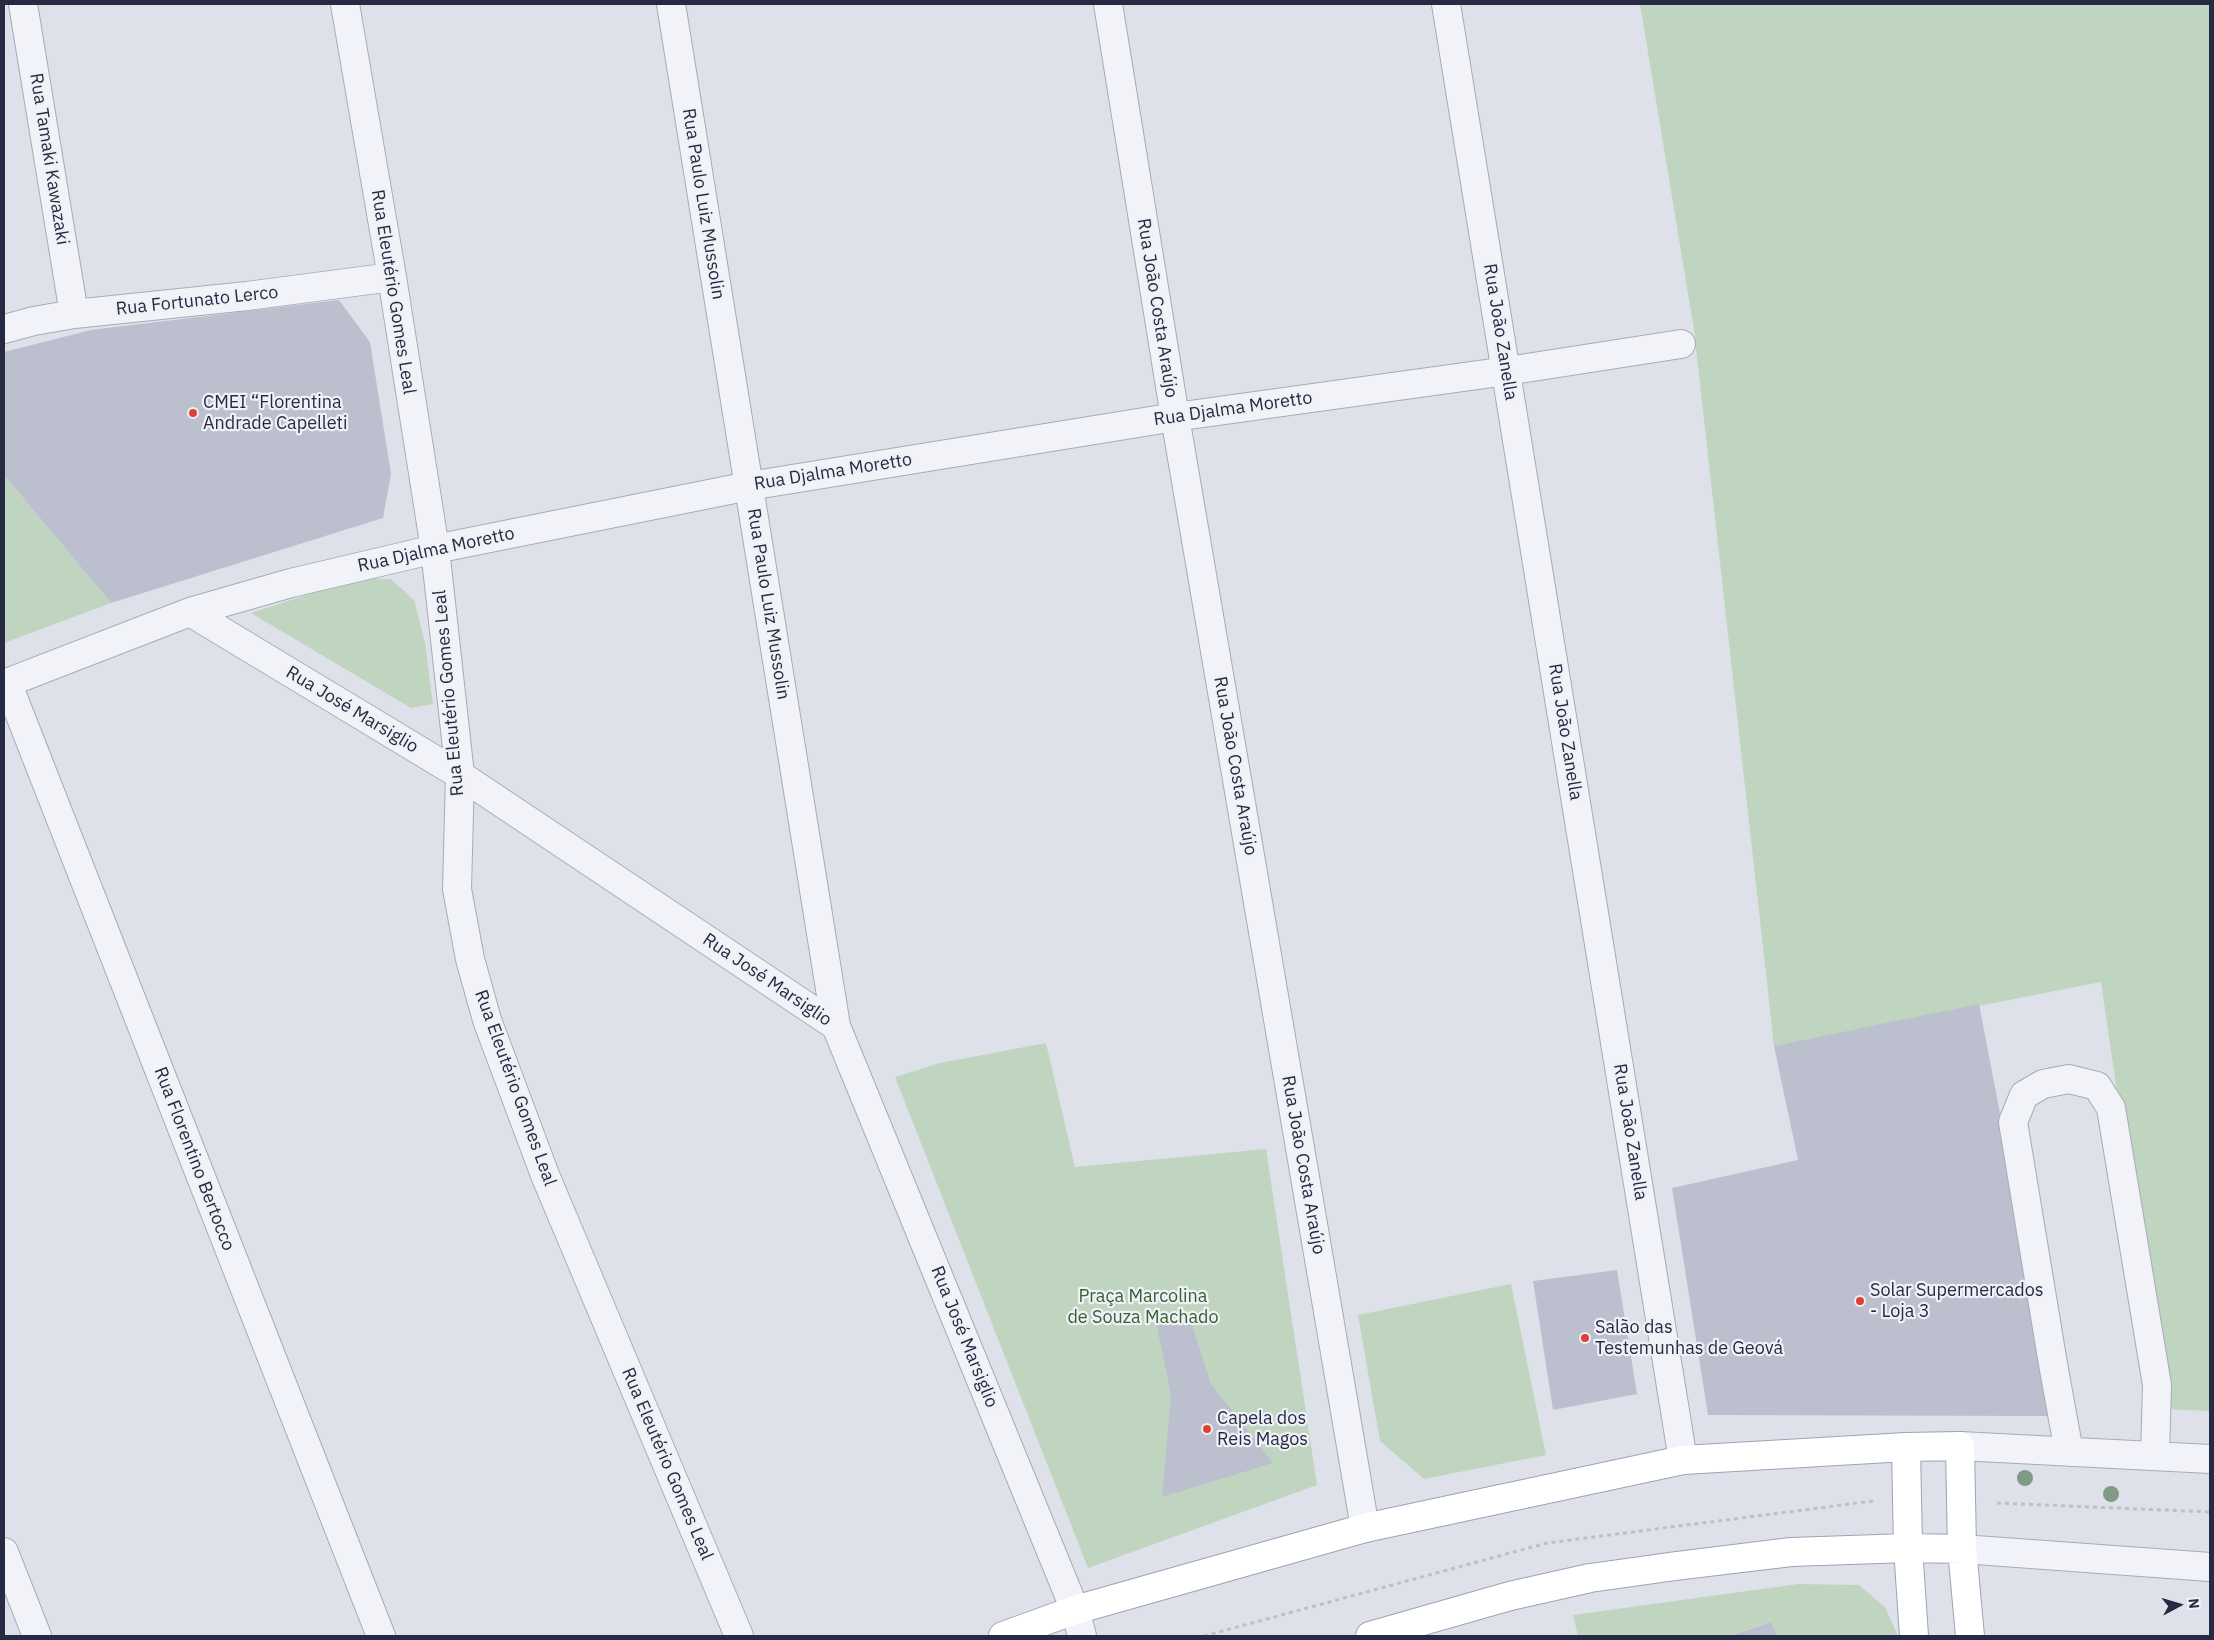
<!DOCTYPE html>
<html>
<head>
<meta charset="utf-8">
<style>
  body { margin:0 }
  #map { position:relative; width:2214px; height:1640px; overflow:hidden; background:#dfe1ea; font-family:"IBM Plex Sans",sans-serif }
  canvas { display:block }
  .frame { position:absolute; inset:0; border:5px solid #262a43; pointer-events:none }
  .north { position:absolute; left:2154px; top:1580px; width:50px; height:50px; -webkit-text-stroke:4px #eff1f7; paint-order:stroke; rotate:84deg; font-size:14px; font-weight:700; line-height:20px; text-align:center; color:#262a43 }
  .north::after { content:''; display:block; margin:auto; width:18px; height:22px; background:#262a43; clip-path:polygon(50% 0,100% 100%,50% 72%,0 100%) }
</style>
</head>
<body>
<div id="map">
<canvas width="2214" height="1640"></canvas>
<div class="frame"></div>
<div class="north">N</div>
</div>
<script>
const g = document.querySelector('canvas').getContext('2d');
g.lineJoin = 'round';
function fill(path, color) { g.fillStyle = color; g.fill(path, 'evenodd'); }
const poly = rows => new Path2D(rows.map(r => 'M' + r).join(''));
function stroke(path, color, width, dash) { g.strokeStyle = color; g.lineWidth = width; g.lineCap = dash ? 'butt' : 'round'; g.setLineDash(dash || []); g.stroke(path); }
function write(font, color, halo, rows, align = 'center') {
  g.font = font + ' "IBM Plex Sans",sans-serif'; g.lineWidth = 4.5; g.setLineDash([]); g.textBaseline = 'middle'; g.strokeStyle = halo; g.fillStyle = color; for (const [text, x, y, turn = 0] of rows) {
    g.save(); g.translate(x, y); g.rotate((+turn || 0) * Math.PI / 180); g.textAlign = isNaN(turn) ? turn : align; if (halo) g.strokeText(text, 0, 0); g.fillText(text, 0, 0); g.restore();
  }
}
const green = poly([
  [1640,4,2210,4,2210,1411,2163,1409,2101,982,1774,1046,1694,330],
  [4,475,111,603,4,643],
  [358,578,391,579,414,600,425,643,433,704,411,708,251,613],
  [1046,1043,1075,1167,1266,1149,1317,1485,1088,1568,895,1077,940,1063],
  [1511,1284,1546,1455,1424,1479,1380,1441,1358,1315],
  [1798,1584,1859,1585,1885,1607,1898,1636,1777,1636,1770,1622,1728,1636,1578,1636,1573,1615]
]);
const building = poly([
  [339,300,370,342,391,474,383,518,111,603,4,475,4,352,91,330],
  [1979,1004,2004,1134,2049,1416,1708,1415,1672,1188,1798,1160,1774,1046],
  [1617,1270,1637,1394,1553,1410,1533,1281],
  [1189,1316,1211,1384,1273,1463,1162,1497,1171,1395,1156,1322],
  [1771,1622,1777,1636,1729,1636]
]);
const path = poly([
  [1997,1503,2210,1512],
  [1204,1636,1547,1543,1873,1501]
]);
const minor = poly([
  [23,4,74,314],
  [345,4,392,277,435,549,460,775,457,889,470,959,487,1020,545,1175,739,1636],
  [671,4,836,1026],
  [1108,4,1175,417,1365,1528],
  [1446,4,1683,1460],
  [4,329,34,321,74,314,247,296,392,277],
  [190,612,460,775,836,1026,1075,1610,1082,1636],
  [7,682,381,1636],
  [4,684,190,612,291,583,435,549,749,486,1175,417,1507,371,1681,344],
  [1960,1446,2210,1459],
  [2069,1452,2053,1364,2013,1122,2024,1095,2043,1084,2069,1079,2097,1086,2111,1108,2157,1385,2155,1456],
  [1962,1549,2210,1567],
  [4,1552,37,1636]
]);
const major = poly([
  [1906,1447,1908,1548,1914,1636],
  [1003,1636,1075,1610,1365,1528,1683,1460,1906,1447,1960,1446,1962,1549,1970,1636],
  [1370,1636,1510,1596,1590,1578,1676,1566,1791,1552,1908,1548,1962,1549]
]);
const trees = [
  [2025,1478],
  [2111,1494]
];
const markers = [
  [193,413,5,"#dd4136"],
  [1860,1301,5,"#dd4136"],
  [1585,1338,5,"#dd4136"],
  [1207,1429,5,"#dd4136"]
];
const streetNames = [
  ["Rua Tamaki Kawazaki",49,159,81],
  ["Rua Paulo Luiz Mussolin",703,204,81],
  ["Rua Eleutério Gomes Leal",393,292,81],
  ["Rua Fortunato Lerco",197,301,-6],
  ["Rua João Costa Araújo",1157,308,81],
  ["Rua João Zanella",1500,332,81],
  ["Rua Djalma Moretto",1233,409,-8],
  ["Rua Djalma Moretto",833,472,-9],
  ["Rua Djalma Moretto",436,550,-12],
  ["Rua Paulo Luiz Mussolin",768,604,81],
  ["Rua Eleutério Gomes Leal",449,693,-95],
  ["Rua José Marsiglio",352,710,31],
  ["Rua João Zanella",1565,732,81],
  ["Rua João Costa Araújo",1235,766,80],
  ["Rua José Marsiglio",767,980,34],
  ["Rua Eleutério Gomes Leal",515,1088,70],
  ["Rua João Zanella",1630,1132,81],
  ["Rua Florentino Bertocco",194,1159,69],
  ["Rua João Costa Araújo",1303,1165,80],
  ["Rua José Marsiglio",964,1337,68],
  ["Rua Eleutério Gomes Leal",667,1464,67]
];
const poiNames = [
  ["CMEI “Florentina",203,403],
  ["Andrade Capelleti",203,424],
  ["Solar Supermercados",1870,1291],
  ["- Loja 3",1870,1312],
  ["Salão das",1595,1328],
  ["Testemunhas de Geová",1595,1349],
  ["Capela dos",1217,1419],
  ["Reis Magos",1217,1440]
];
const parkNames = [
  ["Praça Marcolina",1143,1297],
  ["de Souza Machado",1143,1318]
];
fill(green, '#c0d5bf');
fill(building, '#bcbfce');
stroke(minor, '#a8aab8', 30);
stroke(major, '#9da2b7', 30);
stroke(path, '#bdbfc9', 3, [4, 4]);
stroke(minor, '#f2f3f8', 28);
stroke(major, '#fff', 28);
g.fillStyle = '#809b85';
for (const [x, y] of trees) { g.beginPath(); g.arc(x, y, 8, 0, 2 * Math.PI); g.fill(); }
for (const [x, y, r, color] of markers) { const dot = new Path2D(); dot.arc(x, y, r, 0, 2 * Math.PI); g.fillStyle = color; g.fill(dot); stroke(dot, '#eff1f7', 2); }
write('18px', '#262a43', '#eff1f7', streetNames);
write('18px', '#262a43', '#eff1f7', poiNames, 'left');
write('18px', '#326133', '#eff1f7', parkNames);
</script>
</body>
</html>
